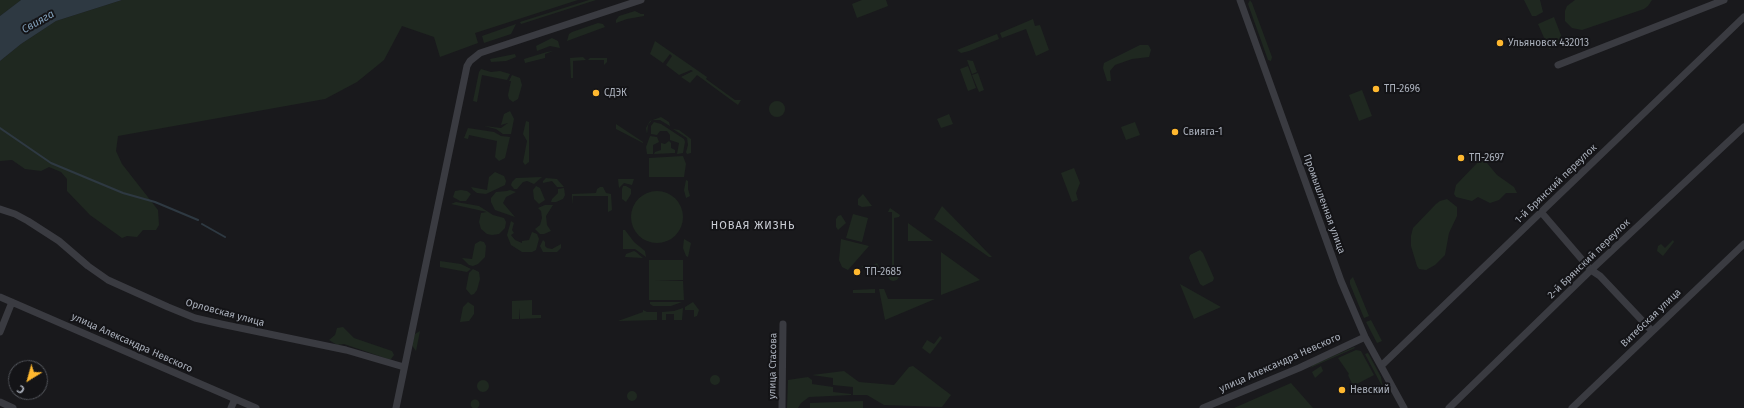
<!DOCTYPE html>
<html>
<head>
<meta charset="utf-8">
<style>
  body { margin:0 }
  #map { position:relative; width:1744px; height:408px; overflow:hidden; background:#19191c; font-family:"Fira Sans",sans-serif }
  canvas { display:block }
  .north { position:absolute; left:8px; top:360px; width:40px; height:40px; box-sizing:border-box; background:#141417; border:1px solid #505359; border-radius:50%; rotate:217deg; font-size:11px; font-weight:700; line-height:16px; text-align:center; color:#abb1bc }
  .north::after { content:''; display:block; margin:auto; width:14px; height:18px; background:#ffb82f; clip-path:polygon(50% 0,100% 100%,50% 72%,0 100%) }
</style>
</head>
<body>
<div id="map">
<canvas width="1744" height="408"></canvas>
<div class="north">С</div>
</div>
<script>
const g = document.querySelector('canvas').getContext('2d');
g.lineJoin = 'round';
function fill(path, color) { g.fillStyle = color; g.fill(path, 'evenodd'); }
const poly = rows => new Path2D(rows.map(r => 'M' + r).join(''));
function stroke(path, color, width, dash) { g.strokeStyle = color; g.lineWidth = width; g.lineCap = dash ? 'butt' : 'round'; g.setLineDash(dash || []); g.stroke(path); }
function write(font, color, halo, rows, align = 'center') {
  g.font = font + ' "Fira Sans",sans-serif'; g.lineWidth = 4; g.setLineDash([]); g.textBaseline = 'middle'; g.strokeStyle = halo; g.fillStyle = color; for (const [text, x, y, turn = 0] of rows) {
    g.save(); g.translate(x, y); g.rotate((+turn || 0) * Math.PI / 180); g.textAlign = isNaN(turn) ? turn : align; if (halo) g.strokeText(text, 0, 0); g.fillText(text, 0, 0); g.restore();
  }
}
const green = poly([
  [0,0,21,0,0,16],
  [122,0,578,0,475,33,478,43,440,57,434,37,402,26,384,60,357,82,325,99,118,136,116,151,122,164,158,210,159,225,156,230,143,230,137,237,127,236,122,238,90,215,67,191,67,179,61,172,49,167,41,171,25,169,12,160,0,161,0,61,21,44,56,21],
  [589,0,596,0,521,24,520,22],
  [862,0,886,0,888,6,857,18,852,4],
  [1250,0,1252,3,1272,57,1271,61,1268,60,1248,4],
  [1524,0,1540,0,1543,12,1536,16,1532,16],
  [1575,0,1652,0,1648,6,1644,9,1582,30,1572,28,1565,21,1565,11,1567,6],
  [635,11,641,14,644,14,644,16,627,19,616,23,616,20,619,16],
  [1554,17,1564,43,1549,49,1538,24],
  [1033,19,1035,26,1040,25,1049,50,1036,56,1026,29,1002,38,1000,33],
  [598,23,603,24,605,27,567,41,569,34,572,32],
  [516,24,511,34,484,43,482,36],
  [997,34,999,39,969,51,961,53,957,50],
  [552,38,558,41,560,48,550,46,537,51,536,46],
  [655,41,707,77,706,79,735,100,741,100,738,105,697,75,690,83,681,77,693,71,691,70,679,75,666,65,672,56,670,54,663,63,650,54],
  [1140,45,1148,45,1149,46,1151,50,1149,57,1132,59,1115,65,1110,71,1111,81,1107,81,1103,68,1104,63],
  [553,51,545,54,545,58,525,63,524,59,547,52],
  [515,54,516,57,506,61,491,62,490,59],
  [583,57,586,60,573,61,573,78,571,78,570,58],
  [590,58,607,58,607,62,604,65,604,60,588,60],
  [967,60,973,61,977,72,972,74],
  [968,66,976,88,968,91,960,69],
  [481,69,491,72,500,71,510,74,507,80,482,75,477,102,473,101,479,72],
  [978,73,984,90,979,92,972,75],
  [512,75,520,78,522,85,518,99,513,102,509,99,508,95,511,81,509,81],
  [1362,90,1372,116,1359,121,1349,95],
  '769 109a8 8 0 1 1 16 0a8 8 0 1 1-16 0Z',
  [510,111,514,119,511,134,503,134,496,129,484,126,501,128,508,123,501,125,504,114],
  [949,114,953,124,941,128,937,119],
  [661,117,669,122,670,126,660,120,652,120,648,125,647,134,646,128,650,121],
  [526,121,529,122,529,162,525,165,523,162,527,141,523,134],
  [654,122,661,124,684,139,685,142,683,153,677,154,679,143,670,140,670,135,667,131,660,131,657,135,651,134,651,126],
  [1135,122,1140,135,1126,140,1121,127],
  [616,124,643,142,643,143,616,129],
  [468,128,494,132,501,136,510,137,505,158,499,161,495,157,497,141,469,135,468,139,464,138],
  [673,129,679,130,691,139,691,153,687,154,686,152,688,145,687,138],
  [650,136,657,137,659,142,653,145,653,154,647,154,646,147],
  [669,141,671,143,671,148,675,150,675,153,654,154,655,152,661,150,661,143,665,144],
  [683,156,686,164,684,177,649,177,649,158],
  [1479,161,1481,161,1487,163,1497,175,1514,187,1517,193,1506,193,1499,200,1490,203,1478,197,1472,201,1456,197,1454,194,1456,185],
  [1074,168,1080,183,1076,193,1078,200,1072,202,1061,173],
  [495,172,504,176,506,181,505,185,486,194,477,193,473,190,471,187,487,190,489,177],
  [542,177,534,184,527,181,523,182,517,189,514,189,511,185,512,182,516,178],
  [546,178,557,179,564,187,557,187,552,181,543,183,543,181],
  [618,179,634,179,632,185,624,183,619,188],
  [686,180,688,181,688,189,690,196,686,198,684,190],
  [536,186,540,188,545,200,539,204,534,199,533,190],
  [623,186,626,186,631,189,631,194,626,202,622,199,622,189],
  [600,187,603,187,606,193,611,194,612,210,608,212,608,196,573,196,572,205,572,194,596,193,597,189],
  [564,188,565,195,563,199,556,202,551,202,552,199,558,193,558,189],
  [461,190,467,191,471,194,466,201,460,201,453,197,455,191],
  [510,190,516,192,506,197,503,203,515,217,495,210,491,202,491,198,496,192,507,191],
  '631 217a26 26 0 1 1 52 0a26 26 0 1 1-52 0Z',
  [863,194,872,206,862,207,858,205,858,199],
  [1447,199,1457,207,1457,216,1449,233,1445,255,1435,265,1426,270,1419,269,1417,266,1411,246,1411,236,1413,228,1436,204,1440,201],
  [456,202,479,206,493,215,504,218,506,222,505,228,499,234,492,235,487,234,481,229,479,222,481,213,487,212,451,204],
  [545,205,553,205,546,216,547,225,551,231,544,234,540,234,535,229,540,225,542,218,541,211,538,208],
  [942,206,992,257,989,257,934,219],
  [890,208,900,215,899,217,894,218,894,276,899,277,897,280,893,281,890,280,888,277,892,276,892,212,888,212],
  [853,214,868,218,862,242,846,238],
  [841,215,846,223,838,230,836,227,836,219,838,216],
  [511,221,514,223,512,230,514,233,511,235,515,240,522,243,522,241,529,240,532,232,537,234,539,239,536,250,532,252,522,252,511,245,507,235],
  [908,223,933,241,908,241],
  [623,230,625,230,634,242,645,251,646,257,635,249,623,249],
  [684,239,691,243,688,257,686,256,683,248],
  [841,239,869,246,848,270,842,267,839,260],
  [543,240,545,242,545,246,547,248,552,249,561,244,561,248,557,252,543,252,540,246],
  [1673,240,1674,242,1663,256,1657,251,1658,246,1661,244,1665,248],
  [480,241,484,242,486,246,485,257,478,264,473,266,469,265,462,258,472,259,475,244],
  [1200,250,1203,253,1214,278,1213,281,1203,286,1200,284,1189,258,1190,255],
  [634,251,636,252,643,258,625,257,626,254],
  [941,252,980,280,941,295],
  [649,260,683,260,683,280,655,280,683,281,684,300,649,300],
  [440,261,461,264,471,269,467,272,440,267],
  [877,263,879,267,875,273,870,272,861,266,870,267],
  [473,269,479,272,480,279,477,290,474,294,471,295,466,289,469,273],
  [1353,277,1369,316,1364,318,1350,284,1350,280],
  [1180,284,1221,307,1194,319],
  [875,289,875,293,853,293,853,290],
  [879,289,884,289,888,299,935,299,885,320],
  [532,300,532,315,541,315,541,318,520,319,519,308,519,319,512,319,512,301],
  [468,302,474,306,474,314,469,321,460,322,463,307],
  [650,302,682,302,671,306,653,306,650,304],
  [693,302,699,310,697,316,694,317,694,310,685,310,685,307],
  [683,308,682,320,674,320,674,314,666,314,666,320,662,320,662,312,674,311],
  [643,310,647,312,657,312,657,320,618,321,643,312],
  [1371,320,1382,341,1377,343,1366,322],
  [343,327,354,338,392,351,394,355,391,359,388,359,344,344,337,345,329,340,335,335,337,328],
  [420,331,416,351,411,344,415,334],
  [940,336,942,338,930,354,922,348,927,340,934,344],
  [1354,347,1355,348,1310,368,1313,365],
  [1356,350,1361,351,1374,375,1353,386,1348,375,1349,374,1338,358],
  [1368,353,1381,377,1383,388,1365,354],
  [913,366,951,395,942,407,884,405,867,395,853,395,853,387,833,385,833,378,812,375,844,371,859,382,894,385,909,367],
  [1321,366,1323,371,1315,378,1312,372],
  '710 380a5 5 0 1 1 10 0a5 5 0 1 1-10 0Z',
  [808,377,812,380,812,384,833,387,833,392,851,394,851,395,809,397,801,403,798,408,787,408,788,380],
  '477 386a6 6 0 1 1 12 0a6 6 0 1 1-12 0Z',
  [1291,383,1313,408,1234,408],
  '627 396a5 5 0 1 1 10 0a5 5 0 1 1-10 0Z',
  '470.5 404a4.5 4.5 0 1 1 9 0a4.5 4.5 0 1 1-9 0Z',
  [863,401,863,408,810,408,810,403]
]);
const water = poly([
  [21,0,122,0,56,21,21,44,0,61,0,16]
]);
const stream = poly([
  [0,128,51,163,123,193,155,202,198,220],
  [202,224,225,237]
]);
const minor = poly([
  [1240,0,1341,281,1365,337,1404,408],
  [1558,65,1724,0],
  [0,209,15,214,28,221,59,241,88,266,108,280,168,307,195,318,221,324,346,350,404,367],
  [1541,212,1591,270,1600,276,1652,331],
  [0,297,256,408],
  [0,332,12,302],
  [1381,366,1744,17],
  [0,402,13,408],
  [231,408,235,399],
  [396,408,467,66,470,61,480,53,641,0],
  [782,408,783,324],
  [1203,408,1299,368,1365,337],
  [1449,408,1591,270,1744,127],
  [1572,408,1744,244]
]);
const markers = [
  [1500,43,4,"#ffb82f"],
  [1376,89,4,"#ffb82f"],
  [596,93,4,"#ffb82f"],
  [1175,132,4,"#ffb82f"],
  [1461,158,4,"#ffb82f"],
  [857,272,4,"#ffb82f"],
  [1342,390,4,"#ffb82f"]
];
const poiNames = [
  ["Ульяновск 432013",1508,43],
  ["ТП-2696",1384,89],
  ["СДЭК",604,93],
  ["Свияга-1",1183,132],
  ["ТП-2697",1469,158],
  ["ТП-2685",865,272],
  ["Невский",1350,390]
];
const streetNames = [
  ["1-й Брянский переулок",1556,184,-44],
  ["Промышленная улица",1324,204,70],
  ["2-й Брянский переулок",1589,259,-44],
  ["Орловская улица",225,313,15],
  ["Витебская улица",1651,318,-44],
  ["улица Александра Невского",132,343,24],
  ["улица Александра Невского",1280,363,-24],
  ["улица Стасова",773,366,-89]
];
const waterNames = [
  ["Свияга",38,22,-30]
];
const neighbourhoodNames = [
  ["НОВАЯ ЖИЗНЬ",753,226]
];
fill(green, '#1f2820');
fill(water, '#2e3942');
stroke(stream, '#2e3942', 2);
stroke(minor, '#3a3b41', 7);
for (const [x, y, r, color] of markers) { const dot = new Path2D(); dot.arc(x, y, r, 0, 2 * Math.PI); g.fillStyle = color; g.fill(dot); stroke(dot, '#141417', 1.5); }
write('10px', '#abb1bc', '#141417', poiNames, 'left');
write('10px', '#abb1bc', '#141417', streetNames);
write('italic 11px', '#809fb9', '#141417', waterNames);
g.letterSpacing = '1px';
write('11px', '#cdd0d8', '#141417', neighbourhoodNames);
g.letterSpacing = '0px';
</script>
</body>
</html>
